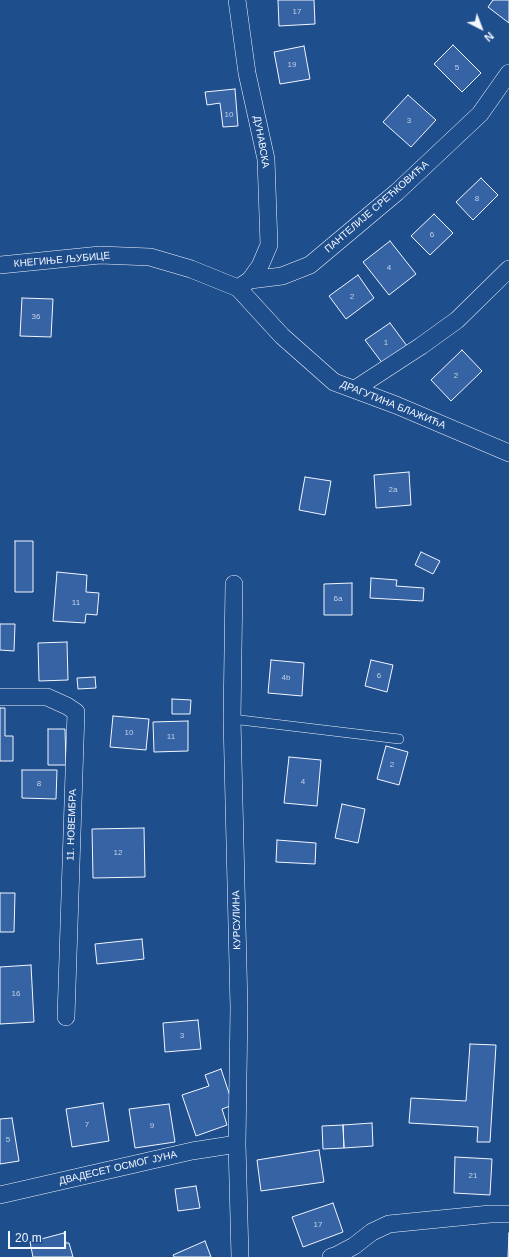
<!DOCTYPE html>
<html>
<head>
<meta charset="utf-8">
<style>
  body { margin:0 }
  #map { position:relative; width:509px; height:1257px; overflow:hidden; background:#1f4e8c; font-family:Arial,sans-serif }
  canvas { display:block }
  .north { position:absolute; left:461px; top:8px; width:40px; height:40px; -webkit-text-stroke:3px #1f4e8c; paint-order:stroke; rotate:138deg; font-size:11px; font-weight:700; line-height:16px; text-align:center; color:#f2f6ff }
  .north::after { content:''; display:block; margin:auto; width:14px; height:18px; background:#f2f6ff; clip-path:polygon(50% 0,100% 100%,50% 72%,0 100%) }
  .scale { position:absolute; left:8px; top:1231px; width:58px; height:18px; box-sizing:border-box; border:2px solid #f2f6ff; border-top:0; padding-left:5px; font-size:12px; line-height:14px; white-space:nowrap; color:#f2f6ff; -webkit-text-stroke:3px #1f4e8c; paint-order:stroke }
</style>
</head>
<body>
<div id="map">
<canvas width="509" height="1257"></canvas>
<div class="north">N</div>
<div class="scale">20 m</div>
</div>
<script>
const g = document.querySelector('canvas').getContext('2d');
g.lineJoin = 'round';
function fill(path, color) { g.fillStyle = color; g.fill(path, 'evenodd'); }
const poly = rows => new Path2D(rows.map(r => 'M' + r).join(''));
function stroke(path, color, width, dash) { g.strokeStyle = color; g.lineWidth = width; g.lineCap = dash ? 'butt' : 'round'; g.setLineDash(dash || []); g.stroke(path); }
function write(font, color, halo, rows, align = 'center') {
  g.font = font + ' Arial,sans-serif'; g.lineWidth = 3; g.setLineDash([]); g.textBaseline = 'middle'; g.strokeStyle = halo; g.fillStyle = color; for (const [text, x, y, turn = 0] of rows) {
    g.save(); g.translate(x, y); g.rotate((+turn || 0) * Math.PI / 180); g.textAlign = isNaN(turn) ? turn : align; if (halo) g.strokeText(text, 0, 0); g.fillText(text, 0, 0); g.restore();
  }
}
const building = poly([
  [278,0,314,0,315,24,279,26,278,0],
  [493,0,509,0,509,23,488,7,493,0],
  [453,45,481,73,462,92,434,64,453,45],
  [304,46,310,79,280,84,274,52,304,46],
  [235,89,238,126,223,127,220,103,207,105,205,92,235,89],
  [408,95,436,120,411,147,383,122,408,95],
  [481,178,498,195,473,220,456,202,481,178],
  [434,214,453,233,430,255,411,236,434,214],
  [390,241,416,274,389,295,363,262,390,241],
  [358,275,374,298,346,319,329,296,358,275],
  [22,298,53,299,51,337,20,336,22,298],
  [390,323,407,346,383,364,365,340,390,323],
  [462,350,482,371,451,401,431,380,462,350],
  [409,472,411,505,376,508,374,475,409,472],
  [305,477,331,481,325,515,299,510,305,477],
  [15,541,33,541,33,592,15,592,15,541],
  [421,552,440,561,433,574,415,565,421,552],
  [57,572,87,575,86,592,99,593,97,615,86,614,85,623,53,621,57,572],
  [371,578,397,580,396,586,424,588,423,601,370,598,371,578],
  [352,583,352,615,324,615,324,584,352,583],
  [0,624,15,624,14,651,0,650,0,624],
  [67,642,68,680,39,681,38,643,67,642],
  [271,660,304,663,302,696,268,693,271,660],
  [371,660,393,665,387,692,365,686,371,660],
  [95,677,96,688,78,689,77,678,95,677],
  [172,699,191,700,190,714,172,714,172,699],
  [0,708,5,708,5,736,13,736,13,761,0,761,0,708],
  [113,716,149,719,146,750,110,747,113,716],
  [188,721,188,751,154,752,153,722,188,721],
  [48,729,65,729,66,765,48,765,48,729],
  [386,746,408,752,399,785,377,779,386,746],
  [289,757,321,760,317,806,284,803,289,757],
  [22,770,57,770,56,799,22,798,22,770],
  [342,804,365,809,358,843,335,838,342,804],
  [144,828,145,877,93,878,92,829,144,828],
  [277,840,316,843,315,864,276,862,277,840],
  [0,893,15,893,14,932,0,932,0,893],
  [142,939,144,959,97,964,95,944,142,939],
  [31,965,34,1022,0,1024,0,967,31,965],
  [198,1020,201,1049,165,1052,163,1023,198,1020],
  [470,1044,496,1045,490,1142,477,1142,478,1127,409,1123,411,1098,466,1101,470,1044],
  [221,1069,233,1105,222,1109,227,1125,196,1136,182,1095,209,1086,205,1075,221,1069],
  [103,1103,109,1141,72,1147,66,1109,103,1103],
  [169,1104,175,1142,135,1148,129,1109,169,1104],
  [12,1118,19,1161,0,1164,0,1119,12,1118],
  [372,1123,373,1146,344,1148,343,1125,372,1123],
  [343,1125,344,1148,323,1149,322,1126,343,1125],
  [319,1150,324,1182,261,1191,257,1160,319,1150],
  [455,1157,492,1159,490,1195,454,1193,455,1157],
  [196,1186,200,1208,178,1211,175,1189,196,1186],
  [333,1203,343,1232,303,1247,292,1217,333,1203],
  [64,1233,66,1243,69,1243,73,1257,33,1257,30,1242,64,1233],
  [509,1233,509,1257,508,1257,509,1233],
  [205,1241,211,1257,174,1257,173,1255,205,1241]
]);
const lane = poly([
  [232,719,399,739]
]);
const street = poly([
  [237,0,247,73,266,159,269,245,260,266,250,280],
  [0,265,100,255,150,257,191,269,238,288,282,336,334,382,396,405,509,453],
  [238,288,250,280,282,276,310,265,397,192,480,114,509,73],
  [355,389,421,346,457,320,509,269],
  [234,584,232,719,239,1008,237,1144,240,1257],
  [0,697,47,697,67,706,76,712,66,1017],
  [0,1195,192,1151,237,1144],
  [331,1257,337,1255,354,1246,372,1232,389,1224,490,1214,509,1214]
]);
const numberNames = [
  ["17",297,12],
  ["19",292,65],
  ["5",457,68],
  ["10",229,115],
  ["3",409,121],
  ["8",477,199],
  ["6",432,235],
  ["4",389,268],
  ["2",352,297],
  ["36",36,317],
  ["1",386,343],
  ["2",456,376],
  ["2a",393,490],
  ["6a",338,599],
  ["11",76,603],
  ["6",379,676],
  ["4b",286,678],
  ["10",129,733],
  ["11",171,737],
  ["2",392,765],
  ["4",303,782],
  ["8",39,784],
  ["12",118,853],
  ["16",16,994],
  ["3",182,1036],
  ["7",87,1125],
  ["9",152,1126],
  ["5",8,1140],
  ["21",473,1176],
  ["17",318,1225]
];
const streetNames = [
  ["ДУНАВСКА",261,142,80],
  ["ПАНТЕЛИЈЕ СРЕЋКОВИЋА",377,207,-41],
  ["КНЕГИЊЕ ЉУБИЦЕ",62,260,-5],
  ["ДРАГУТИНА БЛАЖИЋА",393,405,22],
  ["11. НОВЕМБРА",72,825,-88],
  ["КУРСУЛИНА",237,920,-91],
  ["ДВАДЕСЕТ ОСМОГ ЈУНА",118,1168,-13]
];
fill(building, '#3563a3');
stroke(building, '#f2f6ff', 1);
stroke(lane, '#f2f6ff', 10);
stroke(street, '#f2f6ff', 18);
stroke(lane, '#1f4e8c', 9);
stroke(street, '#1f4e8c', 17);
write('8px', '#c3d1e8', null, numberNames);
write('10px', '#f2f6ff', '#1f4e8c', streetNames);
</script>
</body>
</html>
